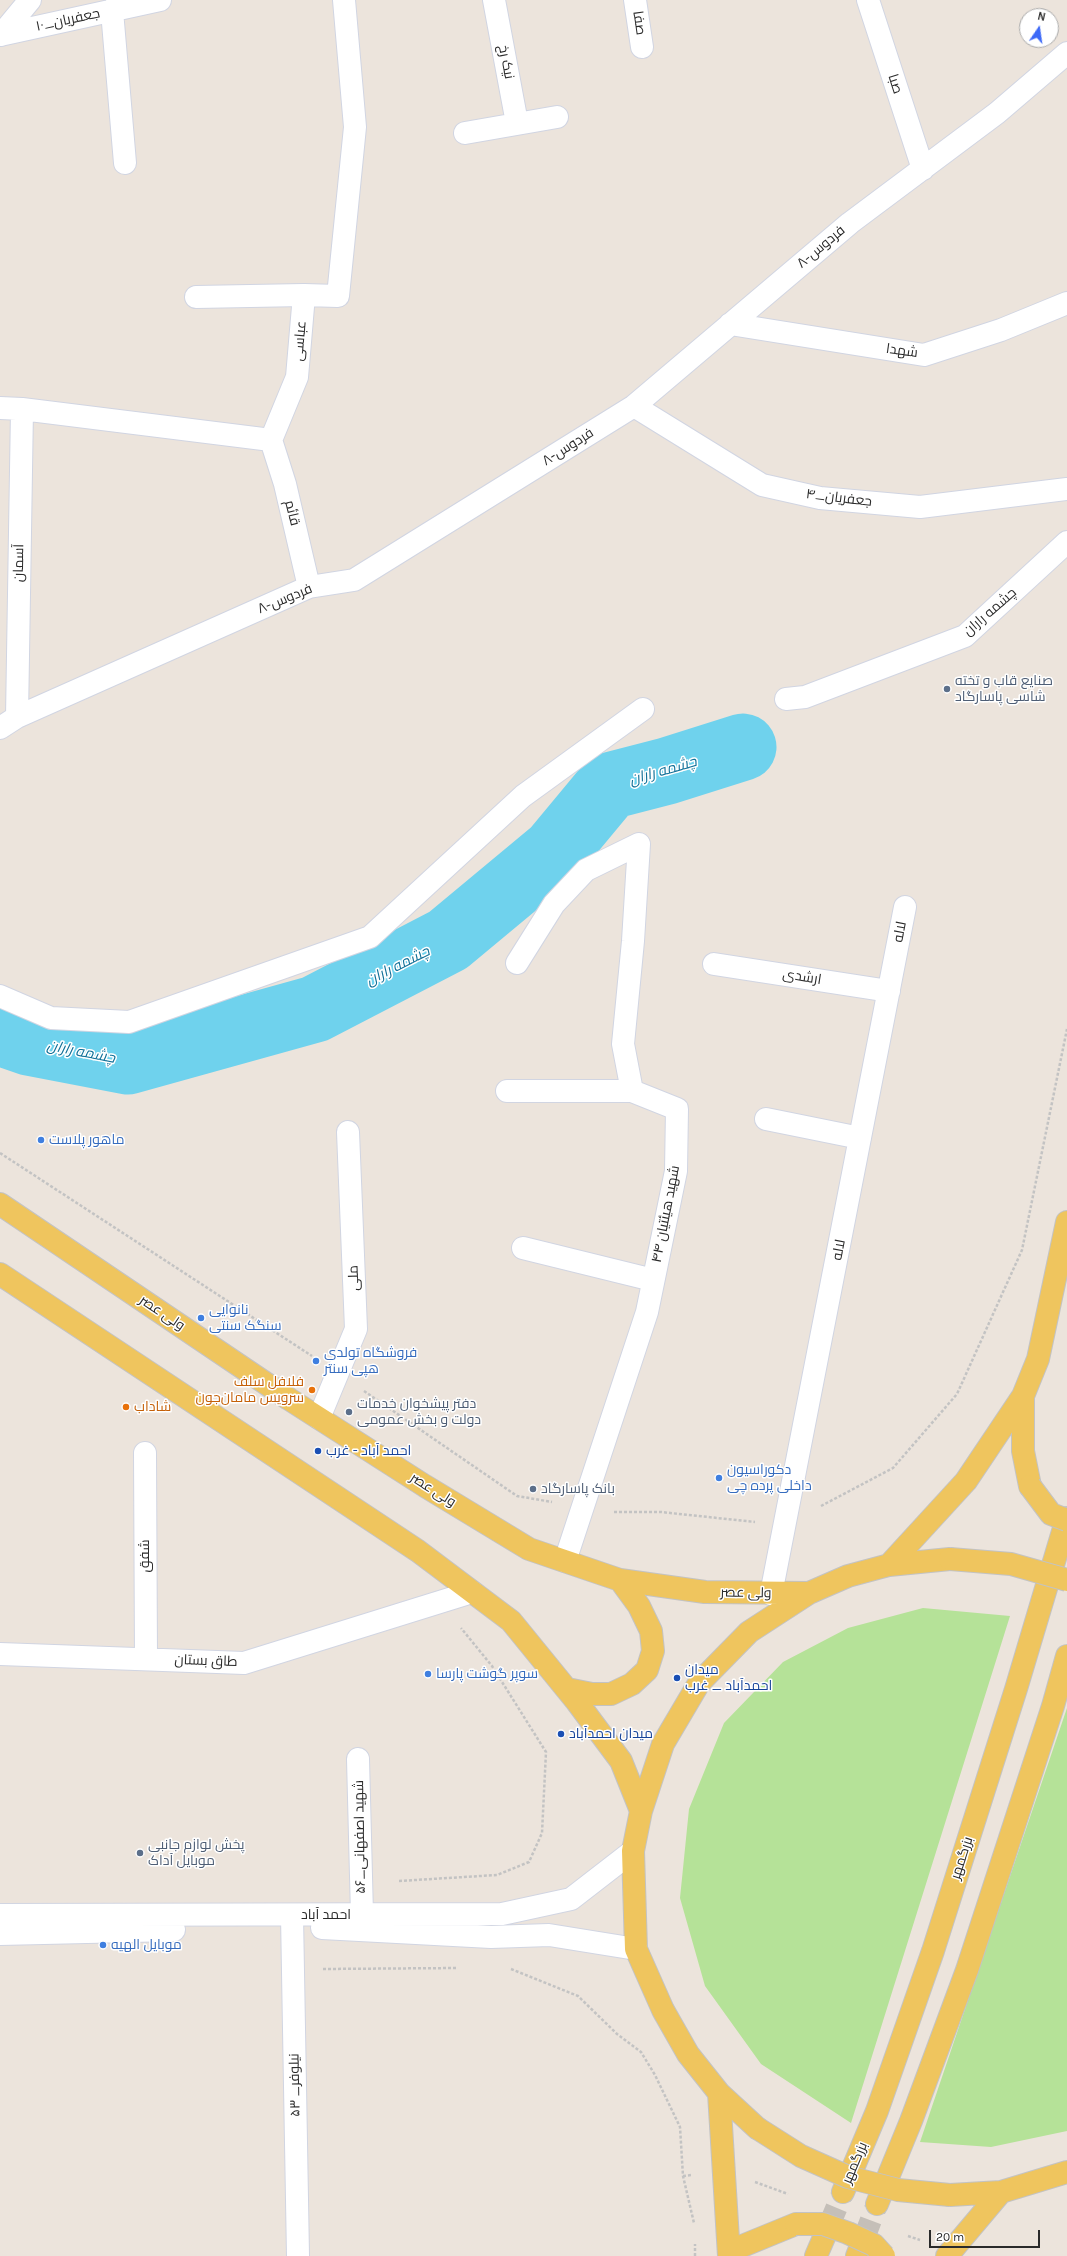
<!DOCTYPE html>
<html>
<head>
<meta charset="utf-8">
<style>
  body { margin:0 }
  #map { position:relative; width:1067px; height:2256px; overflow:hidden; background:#ece4dc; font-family:Karla,sans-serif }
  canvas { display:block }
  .north { position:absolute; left:1019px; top:8px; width:40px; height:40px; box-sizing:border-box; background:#fff; border:1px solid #aaa; border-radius:50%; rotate:13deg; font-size:11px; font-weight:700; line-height:16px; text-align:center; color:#2a2a2a }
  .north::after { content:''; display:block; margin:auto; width:14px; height:18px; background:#3d69f7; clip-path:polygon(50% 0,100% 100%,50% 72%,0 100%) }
  .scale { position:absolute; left:929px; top:2230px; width:111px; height:18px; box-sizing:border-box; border:2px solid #2a2a2a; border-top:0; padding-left:5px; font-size:12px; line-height:14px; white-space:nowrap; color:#2a2a2a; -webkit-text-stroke:3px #fff; paint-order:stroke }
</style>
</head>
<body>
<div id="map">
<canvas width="1067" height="2256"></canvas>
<div class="north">N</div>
<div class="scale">20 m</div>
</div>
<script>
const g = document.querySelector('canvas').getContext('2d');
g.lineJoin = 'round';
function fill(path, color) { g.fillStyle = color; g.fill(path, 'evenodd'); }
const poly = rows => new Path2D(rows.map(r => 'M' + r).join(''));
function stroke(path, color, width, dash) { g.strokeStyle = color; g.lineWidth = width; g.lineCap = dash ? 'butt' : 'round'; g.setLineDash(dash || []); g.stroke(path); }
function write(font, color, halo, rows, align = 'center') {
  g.font = font + ' Karla,Cairo,sans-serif'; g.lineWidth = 3; g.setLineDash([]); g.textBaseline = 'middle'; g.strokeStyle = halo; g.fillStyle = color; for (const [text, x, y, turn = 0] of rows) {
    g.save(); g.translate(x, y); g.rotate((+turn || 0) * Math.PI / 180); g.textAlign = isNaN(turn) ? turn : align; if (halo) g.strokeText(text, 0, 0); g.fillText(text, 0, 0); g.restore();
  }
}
const green = poly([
  [923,1608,1010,1616,851,2123,761,2064,705,1986,680,1898,689,1809,724,1723,783,1662,848,1628],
  [1067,1708,1067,2131,991,2147,920,2142]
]);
const river = poly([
  [0,1032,29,1042,128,1061,315,1009,448,940,555,851,609,786,667,771,743,747]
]);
const primaryTunnel = poly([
  [828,2228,843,2192],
  [863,2241,877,2204]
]);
const path = poly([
  [0,1153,312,1356],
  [364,1391,517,1496,552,1502],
  [821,1506,893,1468,957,1394,1022,1250,1067,1029],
  [614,1512,661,1512,755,1522],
  [399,1881,497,1875,529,1862,542,1833,546,1752,492,1666,461,1628],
  [323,1969,458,1968],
  [511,1969,578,1996,617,2034,641,2052,655,2075,680,2127,683,2176,694,2223],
  [683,2176,692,2175],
  [755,2182,788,2194],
  [908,2236,920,2240],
  [695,2256,695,2244]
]);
const minor = poly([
  [120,0,112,11,125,163],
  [494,0,517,123],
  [635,0,642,47],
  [868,0,923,169],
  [0,35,160,0],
  [1,35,30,0],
  [465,133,557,117],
  [196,297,304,295],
  [730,324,924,355,1001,330,1067,303],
  [634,406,762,485,820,498,920,507,1067,489],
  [0,408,22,409,271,440,297,377,304,295,338,296,355,127,344,0],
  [271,440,285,484,309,587],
  [786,699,805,697,965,636,1067,542],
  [17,717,22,409],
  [0,728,17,717,309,587,354,580,634,406,850,223,997,113,1067,53],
  [517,963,554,904,586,870,639,844,633,941,623,1044,632,1091,677,1109,676,1171,647,1312,565,1561],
  [714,964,889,991],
  [0,996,51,1018,129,1022,370,937,523,796,643,709],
  [507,1091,632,1091],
  [766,1119,860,1138],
  [523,1248,653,1280],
  [319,1418,356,1329,348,1132],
  [145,1453,146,1659],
  [771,1594,905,907],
  [0,1654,244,1663,472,1592],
  [358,1759,362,1915],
  [292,1915,298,2256]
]);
const secondary = poly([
  [0,1915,502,1914,571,1899,633,1851],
  [322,1928,491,1937,549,1935,636,1949],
  [0,1934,174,1930]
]);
const primary = poly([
  [0,1204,289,1399,425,1486,529,1549,620,1580,705,1592,809,1593],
  [0,1274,418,1551,511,1621,577,1702,621,1761,641,1811],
  [1023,1396,1023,1451,1030,1486],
  [889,1565,966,1481,1023,1396,1038,1359,1067,1222],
  [567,1689,592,1694,611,1694,632,1684,647,1670,653,1651,651,1631,639,1606,620,1580],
  [719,2093,729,2256],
  [757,2128,719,2093,688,2054,663,2010,636,1949,633,1851,641,1811,663,1744,699,1683,749,1632,809,1593,848,1576,889,1565,950,1559],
  [843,2192,877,2111,933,1951,1016,1689,1067,1518],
  [950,2195,1001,2192,1067,2172],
  [877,2204,911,2121,967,1970,1053,1706,1067,1656],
  [730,2251,796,2224],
  [816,2256,828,2228],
  [857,2256,863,2241],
  [947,2256,1001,2192]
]);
const primaryBridge = poly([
  [1030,1486,1051,1514,1067,1520],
  [950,1559,1011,1564,1067,1580],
  [757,2128,801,2156,848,2177,898,2190,950,2195],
  [796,2224,823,2224,848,2233,874,2245,884,2256]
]);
const markers = [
  [947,689,4,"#5c6f8a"],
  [41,1140,4,"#3f7fe0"],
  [201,1318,4,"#3f7fe0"],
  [316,1361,4,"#3f7fe0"],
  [312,1390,4,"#e8710a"],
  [126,1407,4,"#e8710a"],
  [349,1412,4,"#5c6f8a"],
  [318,1451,4,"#1a4fb4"],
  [719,1478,4,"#3f7fe0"],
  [533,1489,4,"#5c6f8a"],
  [428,1674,4,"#3f7fe0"],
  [677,1678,4,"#1a4fb4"],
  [561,1734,4,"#1a4fb4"],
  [140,1853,4,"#5c6f8a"],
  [103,1945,4,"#3f7fe0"]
];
const streetNames = [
  ["۱۰_جعفریان",68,20,-12],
  ["صفا",639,23,82],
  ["نیک رخ",506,62,79],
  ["صبا",895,84,72],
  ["۸-فردوس",821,247,-40],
  ["عباسی",300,341,-85],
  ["شهدا",902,351,8],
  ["۸-فردوس",568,447,-32],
  ["۴_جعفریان",839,498,7],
  ["قائم",292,513,76],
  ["آسمان",19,563,-89],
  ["۸-فردوس",285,599,-22],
  ["چشمه راران",990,612,-41],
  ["لاله",900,932,-79],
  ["ارشدی",802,977,9],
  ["شهید هیئتیان ۴۴",666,1214,-79],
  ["لاله",839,1250,-79],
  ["ملی",354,1278,-92],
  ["ولی عصر",162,1313,34],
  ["ولی عصر",433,1490,32],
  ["شفق",145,1556,-90],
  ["ولی عصر",746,1593,1],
  ["طاق بستان",206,1661,2],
  ["۵۶_شهید اصفهانی",360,1837,-91],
  ["بزرگمهر",962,1858,-72],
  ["احمد آباد",326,1915],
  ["۵۳ _نیلوفر",295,2085,-91],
  ["بزرگمهر",855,2163,-67]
];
const serviceNames = [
  ["صنایع قاب و تخته",955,681],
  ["شاسی پاسارگاد",955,697],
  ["دفتر پیشخوان خدمات",357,1404],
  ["دولت و بخش عمومی",357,1420],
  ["بانک پاسارگاد",541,1489],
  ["پخش لوازم جانبی",148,1845],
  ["موبایل آداک",148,1861]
];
const shopNames = [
  ["ماهور پلاست",49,1140],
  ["نانوایی",209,1310],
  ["سنگک سنتی",209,1326],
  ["فروشگاه تولدی",324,1353],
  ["هپی سنتر",324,1369],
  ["دکوراسیون",727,1470],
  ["داخلی پرده چی",727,1486],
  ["سوپر گوشت پارسا",436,1674],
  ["موبایل الهیه",111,1945]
];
const foodNames = [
  ["فلافل سلف",304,1382],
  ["سرویس مامان‌جون",304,1398],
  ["شاداب",134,1407,"left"]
];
const transitNames = [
  ["احمد آباد - غرب",326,1451],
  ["میدان",685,1670],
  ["احمدآباد _ غرب",685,1686],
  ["میدان احمدآباد",569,1734]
];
const waterNames = [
  ["چشمه راران",663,771,-16],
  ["چشمه راران",398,966,-27],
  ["چشمه راران",81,1052,11]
];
fill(green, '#b5e298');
stroke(river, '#6fd2ed', 67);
stroke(primaryTunnel, '#c5bfb8', 22, [22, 11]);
stroke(minor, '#d1d5e2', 24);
stroke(secondary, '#d1d5e2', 24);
stroke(primary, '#c3c3c3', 24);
stroke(path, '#c3c3c3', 2.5, [3, 2]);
stroke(minor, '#fff', 22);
stroke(secondary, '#fff', 22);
stroke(primary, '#efc55e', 22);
stroke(primaryBridge, '#c3c3c3', 24, []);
stroke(primaryBridge, '#efc55e', 22);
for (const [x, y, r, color] of markers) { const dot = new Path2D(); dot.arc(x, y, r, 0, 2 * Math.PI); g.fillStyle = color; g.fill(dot); stroke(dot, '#fff', 1.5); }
write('14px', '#2a2a2a', '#fff', streetNames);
write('14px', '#4e5e75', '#fff', serviceNames, 'left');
write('14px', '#366cbe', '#fff', shopNames, 'left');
write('14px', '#c56008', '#fff', foodNames, 'right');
write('14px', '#164399', '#fff', transitNames, 'left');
write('italic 15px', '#0f7098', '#fff', waterNames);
</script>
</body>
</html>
